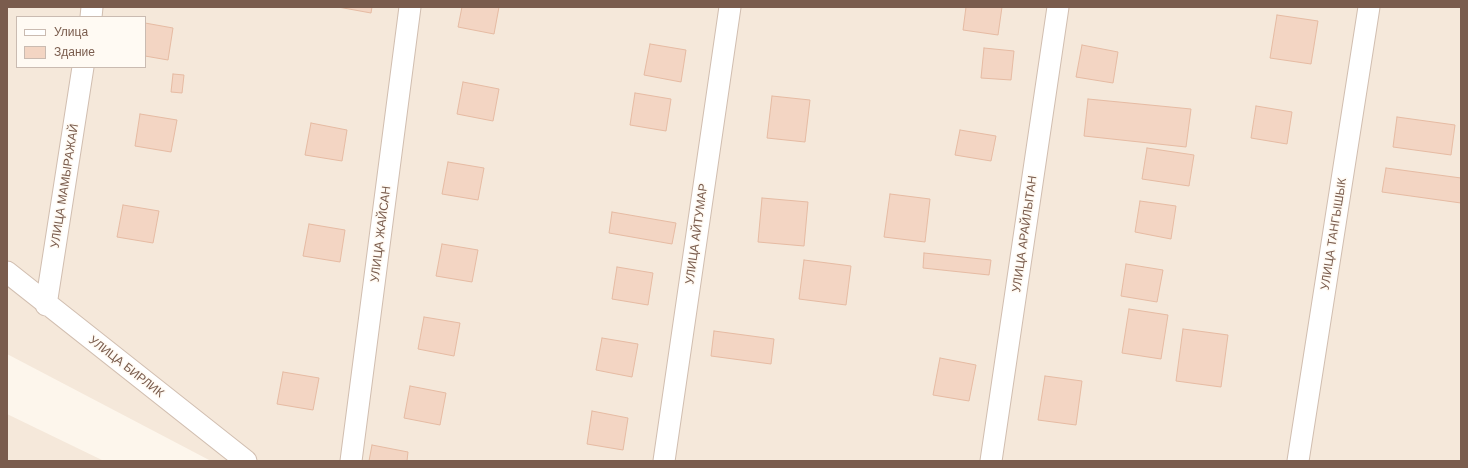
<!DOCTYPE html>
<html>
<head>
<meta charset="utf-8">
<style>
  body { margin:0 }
  #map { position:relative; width:1468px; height:468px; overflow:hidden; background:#fdf6ec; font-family:Arial,sans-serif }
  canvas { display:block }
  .frame { position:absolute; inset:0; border:8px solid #7a5c4d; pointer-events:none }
  .legend { position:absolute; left:16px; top:16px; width:130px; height:52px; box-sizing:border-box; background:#fffaf3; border:1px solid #cabbb1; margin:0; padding:5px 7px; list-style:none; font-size:12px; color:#7a5c4d }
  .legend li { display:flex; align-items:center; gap:8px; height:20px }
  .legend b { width:20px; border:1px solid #cabbb1 }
</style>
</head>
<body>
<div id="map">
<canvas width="1468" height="468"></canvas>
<div class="frame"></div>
<ul class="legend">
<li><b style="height:5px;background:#fff"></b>Улица</li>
<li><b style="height:11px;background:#f3d5c3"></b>Здание</li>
</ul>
</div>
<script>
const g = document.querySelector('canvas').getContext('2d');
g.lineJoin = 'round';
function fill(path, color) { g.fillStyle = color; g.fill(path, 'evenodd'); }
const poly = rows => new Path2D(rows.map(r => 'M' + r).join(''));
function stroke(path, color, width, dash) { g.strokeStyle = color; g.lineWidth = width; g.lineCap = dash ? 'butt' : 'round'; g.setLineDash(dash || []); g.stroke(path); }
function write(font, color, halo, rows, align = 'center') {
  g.font = font + ' Arial,sans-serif'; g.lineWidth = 3; g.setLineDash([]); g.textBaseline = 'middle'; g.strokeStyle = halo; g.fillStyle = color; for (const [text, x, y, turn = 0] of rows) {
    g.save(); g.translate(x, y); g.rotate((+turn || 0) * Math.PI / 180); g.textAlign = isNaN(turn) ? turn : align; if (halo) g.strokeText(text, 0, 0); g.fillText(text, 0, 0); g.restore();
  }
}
const residential = poly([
  [7,7,1461,7,1461,461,211,461,7,354],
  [17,17,145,17,145,67,17,67],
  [7,414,104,461,7,461]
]);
const building = poly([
  [338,7,372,7,371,13,338,7],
  [462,7,499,7,494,34,458,27,462,7],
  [966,7,1002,7,998,35,963,30,966,7],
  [1277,15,1318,21,1311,64,1270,58,1277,15],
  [145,23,173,28,168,60,145,56,145,23],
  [650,44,686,50,681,82,644,75,650,44],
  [1082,45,1118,52,1113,83,1076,77,1082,45],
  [984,48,1014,51,1011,80,981,78,984,48],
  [173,74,184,75,182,93,171,92,173,74],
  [463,82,499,89,493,121,457,114,463,82],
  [635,93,671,99,666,131,630,125,635,93],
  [772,96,810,100,805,142,767,138,772,96],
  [1088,99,1191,109,1186,147,1084,136,1088,99],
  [1256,106,1292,112,1287,144,1251,138,1256,106],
  [140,114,177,120,171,152,135,146,140,114],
  [1397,117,1455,125,1451,155,1393,147,1397,117],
  [311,123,347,130,342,161,305,155,311,123],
  [960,130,996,136,991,161,955,155,960,130],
  [1147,148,1194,155,1189,186,1142,179,1147,148],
  [448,162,484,168,478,200,442,194,448,162],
  [1386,168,1461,178,1461,203,1382,192,1386,168],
  [890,194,930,199,925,242,884,237,890,194],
  [762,198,808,202,804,246,758,242,762,198],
  [1140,201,1176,206,1171,239,1135,232,1140,201],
  [123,205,159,211,153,243,117,237,123,205],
  [612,212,676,223,672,244,609,233,612,212],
  [309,224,345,230,340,262,303,256,309,224],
  [442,244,478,250,472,282,436,276,442,244],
  [924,253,991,260,989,275,923,268,924,253],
  [804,260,851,266,846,305,799,299,804,260],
  [1126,264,1163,270,1157,302,1121,296,1126,264],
  [617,267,653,273,648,305,612,299,617,267],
  [1129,309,1168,315,1161,359,1122,353,1129,309],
  [424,317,460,323,454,356,418,349,424,317],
  [1183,329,1228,335,1221,387,1176,381,1183,329],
  [714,331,774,339,771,364,711,356,714,331],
  [602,338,638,344,632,377,596,370,602,338],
  [940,358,976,365,969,401,933,395,940,358],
  [283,372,319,378,313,410,277,404,283,372],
  [1045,376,1082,381,1076,425,1038,420,1045,376],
  [410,386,446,393,440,425,404,418,410,386],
  [592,411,628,418,623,450,587,444,592,411],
  [372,445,408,452,407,461,369,461,372,445]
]);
const street = poly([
  [91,17,92,7],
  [7,272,246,461],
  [46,305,83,67],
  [351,461,410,7],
  [664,461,730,7],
  [991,461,1058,7],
  [1298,461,1369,7]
]);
const streetNames = [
  ["УЛИЦА МАМЫРАЖАЙ",65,186,-81],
  ["УЛИЦА ЖАЙСАН",381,234,-83],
  ["УЛИЦА АЙТУМАР",697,234,-82],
  ["УЛИЦА АРАЙЛЫТАН",1025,234,-82],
  ["УЛИЦА ТАНГЫШЫК",1334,234,-81],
  ["УЛИЦА БИРЛИК",126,367,38]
];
fill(residential, '#f5e8da');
fill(building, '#f3d5c3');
stroke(building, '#e6bba3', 1);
stroke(street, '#d1beb0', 23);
stroke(street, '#fff', 21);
write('12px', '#7a5c4d', '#fffaf3', streetNames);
</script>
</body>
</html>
